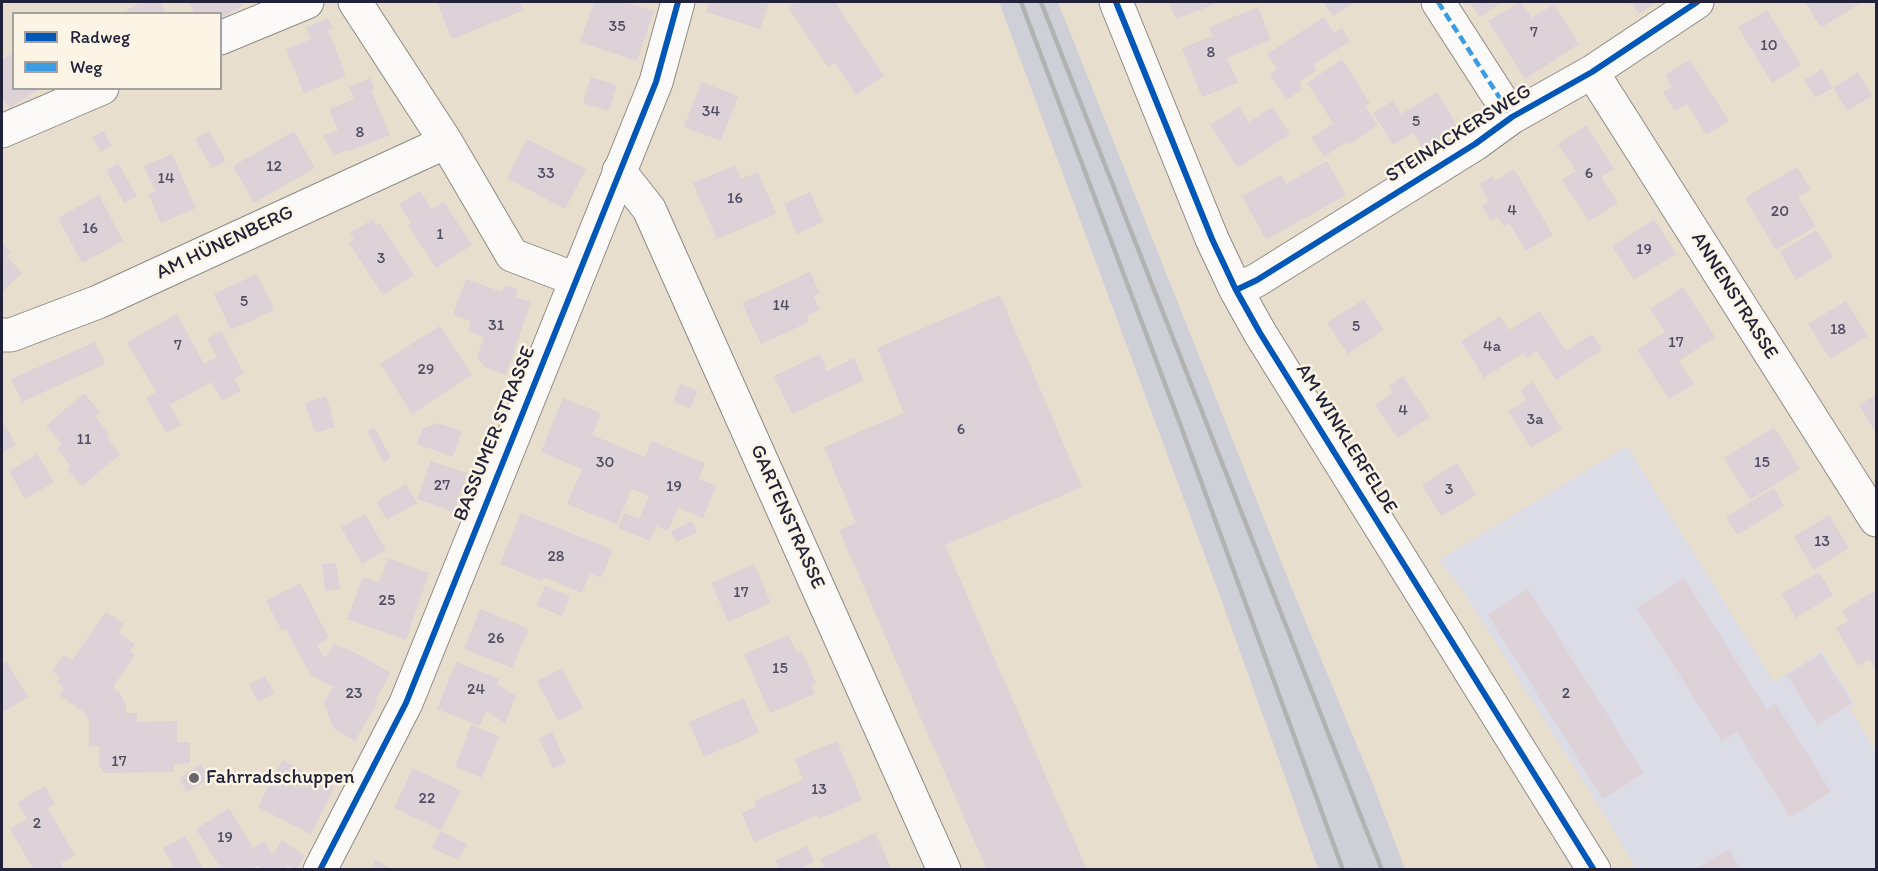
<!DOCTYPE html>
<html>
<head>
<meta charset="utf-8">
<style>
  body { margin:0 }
  #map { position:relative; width:1878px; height:871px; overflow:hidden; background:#e8dece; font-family:Itim,sans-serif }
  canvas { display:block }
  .frame { position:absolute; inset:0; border:3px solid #22223b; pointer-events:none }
  .legend { position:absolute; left:12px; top:12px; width:210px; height:78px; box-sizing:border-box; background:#fcf5e5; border:2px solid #a5a1a1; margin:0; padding:8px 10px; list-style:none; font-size:18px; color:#22223b }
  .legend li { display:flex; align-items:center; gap:12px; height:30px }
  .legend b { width:30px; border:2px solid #a5a1a1 }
</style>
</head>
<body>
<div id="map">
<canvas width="1878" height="871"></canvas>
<div class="frame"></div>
<ul class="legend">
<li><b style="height:8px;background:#0057b8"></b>Radweg</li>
<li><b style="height:8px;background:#3c9ce2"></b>Weg</li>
</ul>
</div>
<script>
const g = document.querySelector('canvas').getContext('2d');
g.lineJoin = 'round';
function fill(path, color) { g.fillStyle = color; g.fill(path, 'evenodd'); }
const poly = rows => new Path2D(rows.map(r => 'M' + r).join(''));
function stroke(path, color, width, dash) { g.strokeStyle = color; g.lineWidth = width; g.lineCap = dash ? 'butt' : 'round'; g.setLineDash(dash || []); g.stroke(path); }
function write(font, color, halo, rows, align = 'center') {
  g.font = font + ' Itim,sans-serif'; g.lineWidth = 5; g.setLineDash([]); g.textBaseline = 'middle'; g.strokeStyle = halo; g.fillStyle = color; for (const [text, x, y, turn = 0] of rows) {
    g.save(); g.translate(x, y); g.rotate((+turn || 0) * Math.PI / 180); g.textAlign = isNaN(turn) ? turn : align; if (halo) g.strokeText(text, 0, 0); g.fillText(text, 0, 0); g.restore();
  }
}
const built = poly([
  [1627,446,1774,682,1822,651,1855,704,1850,708,1876,752,1876,869,1636,869,1605,816,1463,591,1439,560]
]);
const industrial = poly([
  [999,2,1058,2,1290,584,1373,784,1405,869,1318,869,1224,607]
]);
const building = poly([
  [141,2,160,2,167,14,121,14],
  [188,2,240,2,243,6,220,19,220,14,196,14],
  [437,2,520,2,524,10,452,39],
  [594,2,625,2,654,11,637,61,580,42],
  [709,2,769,2,760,29,706,12],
  [796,2,835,2,884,76,856,95,835,63,828,67,788,7],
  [1169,2,1220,2,1176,19],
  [1323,2,1355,2,1333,16],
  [1470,2,1503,2,1480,17],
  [1520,2,1532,18,1554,4,1579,44,1525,79,1488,21],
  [1630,2,1657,2,1639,14],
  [1805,2,1857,2,1859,4,1821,28],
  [1258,7,1271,40,1227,58,1238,83,1202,97,1182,48,1213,36,1209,27],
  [1767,10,1801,65,1772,83,1738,27],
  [1324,17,1334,33,1342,28,1350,41,1313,65,1317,70,1299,82,1303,89,1286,100,1270,74,1277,69,1267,54],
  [328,18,333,29,328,30,346,76,304,93,286,49,311,39,306,27],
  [14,52,14,88,41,88,9,108,2,96,2,60],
  [1342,59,1370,103,1365,106,1378,125,1348,145,1346,142,1324,157,1311,138,1333,123,1307,83],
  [1690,60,1729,121,1706,135,1687,104,1675,111,1663,92,1672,87,1665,75],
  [1822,69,1833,88,1858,72,1872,96,1847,111,1833,88,1815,98,1804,80],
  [591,77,617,85,609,111,583,103],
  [370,78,375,89,371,90,390,135,347,152,346,150,334,155,323,136,338,130,329,109,354,99,349,87],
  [701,82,738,96,721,141,684,127],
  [1437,92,1459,129,1424,151,1413,133,1393,145,1373,113,1393,101,1401,114],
  [1239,107,1249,122,1272,107,1290,134,1238,168,1210,125],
  [1586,125,1614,169,1601,177,1618,203,1589,221,1562,180,1576,171,1558,144],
  [103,131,112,145,101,152,92,138],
  [209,131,226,161,212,168,195,139],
  [294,131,315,168,254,203,233,166],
  [527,139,586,169,565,209,507,178],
  [172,154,196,208,161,223,148,194,155,191,144,166],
  [1327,161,1346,195,1266,240,1242,196,1281,175,1286,184],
  [118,163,137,196,124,203,106,170],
  [735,165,741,179,758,172,776,214,717,239,693,183],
  [1797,167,1811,190,1798,197,1816,226,1776,250,1745,198],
  [1514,169,1553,235,1526,251,1510,224,1504,227,1498,217,1491,221,1482,206,1489,202,1479,184,1493,176,1495,181],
  [420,191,432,209,444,202,472,245,436,268,408,225,411,223,399,204],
  [810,192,823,222,797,234,784,204],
  [99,195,123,241,82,263,58,218],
  [373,219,376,225,380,223,414,275,383,295,349,243,354,239,350,233],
  [1654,219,1676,254,1634,280,1612,246],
  [1816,230,1833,257,1796,280,1780,252],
  [2,242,11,252,6,256,22,273,2,292],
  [810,272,820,293,813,296,820,309,807,316,809,322,761,344,742,303],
  [257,274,274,310,231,330,214,294],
  [466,279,502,292,505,285,518,289,515,297,531,302,506,375,485,367,477,357,484,337,468,331,471,321,453,315],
  [1683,287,1715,337,1679,361,1694,384,1669,399,1637,350,1665,332,1650,309],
  [1000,295,1082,487,945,545,1087,870,987,870,839,530,856,523,824,447,904,413,877,348],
  [1364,299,1384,330,1348,354,1327,323],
  [1846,301,1868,336,1830,359,1808,324],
  [1540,311,1566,351,1592,334,1602,350,1556,380,1537,351,1527,358,1523,353,1484,378,1461,341,1500,316,1509,330],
  [177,314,204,364,217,357,207,339,221,331,244,373,234,378,241,391,222,401,211,382,170,405,181,425,166,433,146,398,156,392,127,342],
  [440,326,472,375,412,414,380,364],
  [95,342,105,364,22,402,11,379],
  [820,354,827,371,854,358,864,380,792,414,774,376],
  [1403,376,1430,417,1398,438,1375,405,1393,393,1389,386],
  [1533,382,1562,429,1531,448,1508,411,1527,400,1520,390],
  [680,384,698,391,690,408,673,402],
  [84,393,100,412,95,416,109,434,106,437,121,454,82,486,67,469,71,466,57,449,62,444,46,426],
  [1876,395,1876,433,1859,405],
  [326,396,335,427,315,433,305,403],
  [563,398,601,413,592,435,645,457,651,441,705,463,699,479,716,486,703,518,678,508,668,531,656,526,650,541,618,528,624,513,639,519,649,496,632,489,617,524,567,504,582,469,541,452],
  [2,420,16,445,2,453],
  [438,423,462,431,453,457,417,444,422,429],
  [374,427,391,458,384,462,367,431],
  [1774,427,1800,469,1750,500,1724,458],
  [37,454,54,482,25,499,9,471],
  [431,461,467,473,454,512,417,499],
  [1457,463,1476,495,1441,516,1422,485],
  [406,484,417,503,387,520,376,502],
  [1774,488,1784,506,1737,535,1726,517],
  [521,513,613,550,601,578,590,573,582,593,543,577,542,581,500,564],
  [365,514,386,550,362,564,341,527],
  [1829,515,1849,548,1814,570,1794,537],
  [692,521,697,533,676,542,671,531],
  [388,558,429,573,406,640,347,619,363,577,379,583],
  [336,563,340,589,325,591,322,564],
  [754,564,771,603,728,622,711,583],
  [1819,572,1833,595,1796,618,1781,594],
  [1684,578,1767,710,1776,704,1831,792,1790,817,1737,732,1722,741,1637,608],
  [300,583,329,638,317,645,325,658,334,644,354,652,391,673,375,700,378,702,355,741,333,728,324,702,333,687,310,674,286,629,282,631,266,601],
  [545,586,570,596,562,616,537,606],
  [1528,589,1644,773,1603,799,1488,615],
  [1876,590,1876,666,1874,667,1870,659,1858,666,1836,628,1848,621,1842,611],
  [480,609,529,629,512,668,464,649],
  [106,612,124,624,118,633,135,644,130,651,135,655,113,687,119,692,126,705,126,713,137,713,137,722,177,721,177,742,190,742,190,763,174,764,174,772,104,773,99,765,99,746,89,747,89,723,85,713,59,695,64,688,56,682,60,677,52,671,64,655,72,660],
  [789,635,797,653,802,651,816,683,811,686,815,694,770,713,744,654],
  [1821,654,1852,703,1818,725,1787,675],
  [6,661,28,697,2,713,2,664],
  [456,662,499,679,497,684,516,696,505,723,486,711,480,726,437,709],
  [562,668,583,708,558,721,537,681],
  [265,676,274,693,258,702,249,684],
  [744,698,759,733,704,757,689,722],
  [471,725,499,736,482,778,455,767],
  [552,732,566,763,553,769,539,738],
  [837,741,862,800,819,819,818,815,754,842,742,813,756,807,754,801,803,780,795,759],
  [282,760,335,787,311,834,258,807],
  [201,764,209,779,187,792,179,778],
  [413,768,461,791,441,830,394,808],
  [45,786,55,804,48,809,75,855,61,863,65,870,34,870,10,829,27,819,17,803],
  [229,808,253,848,264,841,273,855,282,840,305,856,296,870,287,865,284,870,261,870,258,865,250,870,222,870,196,829],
  [440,831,467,844,459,860,432,848],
  [875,833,892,870,825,870,820,859],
  [185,836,204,870,175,870,163,848],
  [807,846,814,862,798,870,780,870,775,861],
  [1729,849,1741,870,1694,870],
  [376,860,393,870,370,870]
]);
const minor = poly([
  [355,2,446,142],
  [1116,2,1212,239,1236,290,1260,333,1594,870],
  [1438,2,1512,117],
  [220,38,307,2],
  [1592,72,1876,520],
  [2,131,102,88],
  [619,171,649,209,944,870],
  [1236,290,1257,280,1475,144,1512,117,1592,72,1697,2],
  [2,335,11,335,98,302,446,142,512,255,575,279],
  [320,870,406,703,656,82,678,2]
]);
const rail = poly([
  [1021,2,1179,421,1343,870],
  [1041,2,1382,870]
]);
const quiet = poly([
  [1438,2,1512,117]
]);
const cycleway = poly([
  [1116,2,1212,239,1236,290,1260,333,1594,870],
  [1236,290,1257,280,1475,144,1512,117,1592,72,1697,2],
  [320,870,406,703,656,82,678,2]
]);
const markers = [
  [194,778,6,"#67646e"]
];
const numberNames = [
  ["35",617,27],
  ["7",1534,33],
  ["10",1769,46],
  ["8",1211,53],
  ["34",711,112],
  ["5",1416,122],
  ["8",360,133],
  ["12",274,167],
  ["33",546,174],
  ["6",1589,174],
  ["14",166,179],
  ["16",735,199],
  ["4",1512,211],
  ["20",1780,212],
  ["16",90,229],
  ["1",440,235],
  ["19",1644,250],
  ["3",381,259],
  ["5",244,302],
  ["14",781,306],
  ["31",496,326],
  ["5",1356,327],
  ["18",1838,330],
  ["17",1676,343],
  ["7",178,346],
  ["4a",1492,347],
  ["29",426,370],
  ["4",1403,411],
  ["3a",1535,420],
  ["6",961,430],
  ["11",84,440],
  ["30",605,463],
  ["15",1762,463],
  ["27",442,486],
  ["19",674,487],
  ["3",1449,490],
  ["13",1822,542],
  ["28",556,557],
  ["17",741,593],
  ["25",387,601],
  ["26",496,639],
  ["15",780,669],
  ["24",476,690],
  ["23",354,694],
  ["2",1566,694],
  ["17",119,762],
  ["13",819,790],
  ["22",427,799],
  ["2",37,824],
  ["19",225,838]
];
const streetNames = [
  ["STEINACKERSWEG",1459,134,-32],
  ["AM HÜNENBERG",225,243,-25],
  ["ANNENSTRASSE",1734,296,58],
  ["BASSUMER STRASSE",495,434,-68],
  ["AM WINKLERFELDE",1346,439,58],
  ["GARTENSTRASSE",787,517,66]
];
const poiNames = [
  ["Fahrradschuppen",206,778]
];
fill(built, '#dbdce6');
fill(industrial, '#cfd0d7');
fill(building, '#dcd2d7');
stroke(minor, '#8e8a85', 35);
stroke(minor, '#fcfaf8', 33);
stroke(rail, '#b3b2b3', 4.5);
stroke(quiet, '#3c9ce2', 4.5, [9, 4.5]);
stroke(cycleway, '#0057b8', 6);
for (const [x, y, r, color] of markers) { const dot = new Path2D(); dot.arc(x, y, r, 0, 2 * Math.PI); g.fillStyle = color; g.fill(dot); stroke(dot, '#fcf5e5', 2); }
write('16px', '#504e62', null, numberNames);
write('20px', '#22223b', '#fcf5e5', streetNames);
write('20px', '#22223b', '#fcf5e5', poiNames, 'left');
</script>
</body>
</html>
